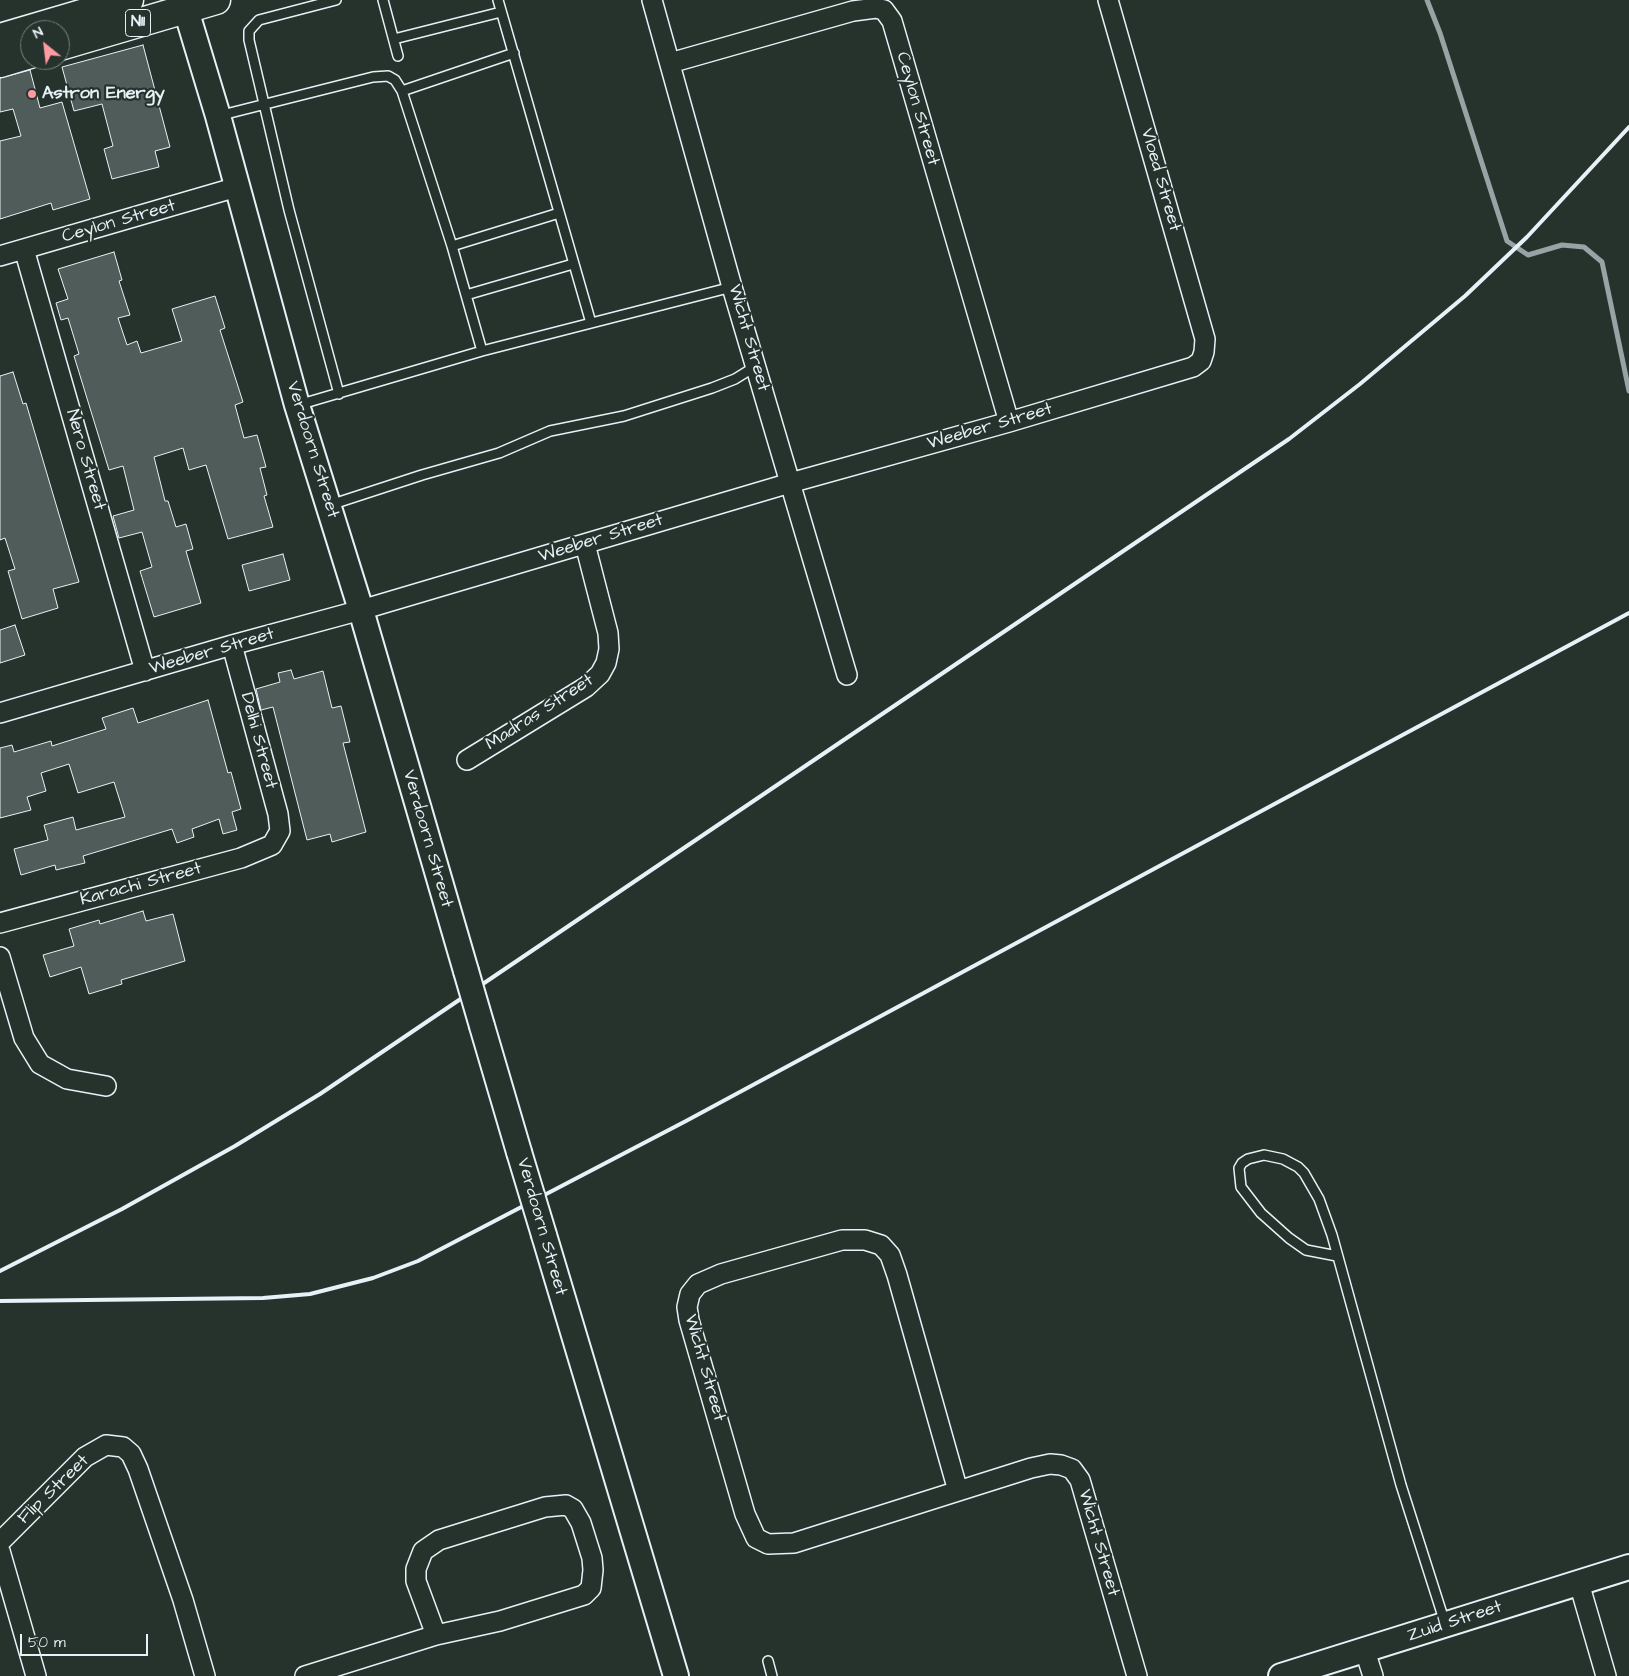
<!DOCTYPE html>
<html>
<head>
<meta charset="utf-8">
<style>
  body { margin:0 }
  #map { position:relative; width:1629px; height:1676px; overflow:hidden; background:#26332d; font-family:"Architects Daughter",sans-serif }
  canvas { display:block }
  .north { position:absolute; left:20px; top:20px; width:50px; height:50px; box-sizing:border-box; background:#26332d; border:1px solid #747f7e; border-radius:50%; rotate:331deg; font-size:14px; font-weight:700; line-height:20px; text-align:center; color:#e8f1f8 }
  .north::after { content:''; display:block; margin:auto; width:18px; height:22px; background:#ff9aa2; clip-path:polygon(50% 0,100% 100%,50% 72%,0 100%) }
  .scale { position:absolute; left:20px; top:1634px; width:128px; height:22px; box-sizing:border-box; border:2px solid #e8f1f8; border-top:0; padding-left:6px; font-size:15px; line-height:18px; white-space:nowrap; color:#e8f1f8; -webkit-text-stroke:4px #26332d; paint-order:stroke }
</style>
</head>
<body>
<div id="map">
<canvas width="1629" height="1676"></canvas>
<div class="north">N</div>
<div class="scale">50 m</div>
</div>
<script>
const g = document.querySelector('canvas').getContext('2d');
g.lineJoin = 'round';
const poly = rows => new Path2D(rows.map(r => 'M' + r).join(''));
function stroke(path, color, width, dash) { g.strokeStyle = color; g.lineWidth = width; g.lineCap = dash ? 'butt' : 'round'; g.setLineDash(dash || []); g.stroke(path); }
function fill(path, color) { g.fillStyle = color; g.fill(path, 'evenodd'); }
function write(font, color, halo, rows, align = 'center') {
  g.font = font + ' "Architects Daughter",sans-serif'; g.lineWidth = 4.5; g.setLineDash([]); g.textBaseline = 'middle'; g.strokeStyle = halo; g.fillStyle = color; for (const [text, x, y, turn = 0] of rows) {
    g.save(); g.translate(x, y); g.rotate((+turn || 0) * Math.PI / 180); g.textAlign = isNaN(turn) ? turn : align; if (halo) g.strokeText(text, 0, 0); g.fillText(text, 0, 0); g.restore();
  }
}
const stream = poly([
  [1427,0,1440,33,1507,241,1528,255,1562,245,1584,247,1602,262,1629,391]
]);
const building = poly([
  [143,45,170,147,155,151,159,167,112,179,104,149,113,146,102,104,74,111,62,67,143,45],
  [30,70,40,108,62,102,90,199,53,210,51,203,0,219,0,141,21,136,13,109,0,112,0,78,30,70],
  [114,252,122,280,119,281,130,315,118,318,127,345,137,341,141,353,182,341,172,309,215,296,225,328,220,330,243,402,235,405,244,438,257,435,266,467,260,468,267,495,264,496,273,527,228,539,206,465,189,470,183,448,154,457,165,501,168,501,176,527,186,524,193,549,186,551,201,603,154,617,140,571,152,567,142,532,119,538,113,516,134,510,123,466,109,470,74,356,79,354,68,318,61,320,56,303,68,299,58,269,114,252],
  [13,372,23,404,26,403,79,582,53,589,58,608,22,619,8,571,15,569,5,538,0,540,0,376,13,372],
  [283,554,290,580,249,591,242,565,283,554],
  [15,625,25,655,0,663,0,630,15,625],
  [291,670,294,679,323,671,332,708,341,706,350,742,343,743,366,832,332,842,330,834,307,840,273,707,261,710,256,689,280,682,278,673,291,670],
  [208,700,228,773,231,772,241,809,232,812,237,830,223,834,219,819,192,829,194,837,177,843,172,829,83,856,85,863,56,870,55,865,21,875,14,849,48,840,44,825,73,817,76,830,125,817,114,782,78,793,69,764,41,773,46,791,27,797,31,810,0,818,0,748,12,745,14,752,51,741,52,746,106,729,102,718,133,708,138,723,208,700],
  [143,911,146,921,173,914,185,961,121,980,122,984,89,994,81,967,50,977,43,955,74,946,69,929,99,920,100,924,143,911]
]);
const service = poly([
  [336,0,259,20,249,31,249,40,289,210,339,394],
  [383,0,398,56],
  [498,0,591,323],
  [394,39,501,12],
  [402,91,514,53],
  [218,116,373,77,388,76,395,80,402,91,452,246,482,351],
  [452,246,559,213],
  [466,295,573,264],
  [298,405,482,351,732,287],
  [330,505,422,475,499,453,550,431,624,416,712,388,735,379,756,366],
  [1337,1256,1306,1250,1289,1238,1261,1213,1241,1187,1239,1168,1242,1163,1248,1159,1264,1155,1283,1159,1298,1167,1304,1173,1319,1199,1332,1235,1401,1485,1445,1623],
  [768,1661,772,1676]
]);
const minor = poly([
  [652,0,732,287,847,675],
  [670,63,853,11,876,8,884,10,892,21,1009,422],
  [24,249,145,671],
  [0,256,237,187],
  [0,713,232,645,361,610,790,483,1009,422,1193,367,1201,361,1204,352,1205,339,1108,0],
  [467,760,586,687,600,674,606,663,609,649,608,633,585,544],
  [0,923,241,858,272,845,280,831,278,814,232,645],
  [0,957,24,1038,40,1064,67,1079,106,1086],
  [958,1491,897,1275,890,1255,881,1245,865,1240,842,1240,721,1274,698,1284,690,1294,687,1307,689,1320,745,1514,756,1538,768,1544,794,1543,1031,1468,1050,1464,1061,1465,1072,1469,1080,1480,1137,1676],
  [0,1542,85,1457,106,1445,123,1447,131,1454,138,1469,183,1600,205,1676],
  [0,1551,36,1676],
  [1579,1583,1606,1676],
  [1365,1651,1373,1676],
  [305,1676,436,1635,500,1621,584,1595,591,1588,593,1570,592,1558,581,1523,573,1509,566,1505,545,1507,439,1540,423,1551,416,1569,416,1581,436,1635]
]);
const tertiary = poly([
  [183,0,218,116,297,405,361,610,466,971],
  [482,1026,519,1152],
  [544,1235,676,1676],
  [1281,1676,1629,1567]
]);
const trunk = poly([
  [0,38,129,0],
  [60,46,216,0],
  [0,63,30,54]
]);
const rail = poly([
  [0,1271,122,1209,235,1146,320,1094,1289,439,1360,384,1465,296,1527,237,1629,127],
  [0,1301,263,1298,310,1294,373,1278,418,1261,686,1121,1629,613]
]);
const tertiaryBridge = poly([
  [466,971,482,1026],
  [519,1152,544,1235]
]);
const markers = [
  [32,94,5,"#ff9aa2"]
];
const shields = [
  [138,23,25]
];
const shieldNames = [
  ["N11",138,23]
];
const poiNames = [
  ["Astron Energy",42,94]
];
const streetNames = [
  ["Ceylon Street",917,109,74],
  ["Vloed Street",1160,180,74],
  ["Ceylon Street",119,222,-16],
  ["Wicht Street",748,338,74],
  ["Weeber Street",990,427,-16],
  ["Verdoorn Street",312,450,73],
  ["Nero Street",85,460,74],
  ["Weeber Street",601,539,-17],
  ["Weeber Street",212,652,-16],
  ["Madras Street",540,713,-33],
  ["Delhi Street",258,741,75],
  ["Verdoorn Street",427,839,74],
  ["Karachi Street",141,885,-15],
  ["Verdoorn Street",541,1227,74],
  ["Wicht Street",704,1368,74],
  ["Flip Street",54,1490,-44],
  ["Wicht Street",1098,1543,74],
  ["Zuid Street",1455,1622,-18]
];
stroke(stream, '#98a3a5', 5);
fill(building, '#505c59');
stroke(building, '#e8f1f8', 1);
stroke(service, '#e8f1f8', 12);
stroke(minor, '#e8f1f8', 22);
stroke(tertiary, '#e8f1f8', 28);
stroke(trunk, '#e8f1f8', 31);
stroke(service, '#26332d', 9);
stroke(minor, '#26332d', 19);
stroke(tertiary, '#26332d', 24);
stroke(trunk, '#26332d', 28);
stroke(rail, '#e8f1f8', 4);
stroke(tertiaryBridge, '#e8f1f8', 28, []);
stroke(tertiaryBridge, '#26332d', 24);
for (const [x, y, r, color] of markers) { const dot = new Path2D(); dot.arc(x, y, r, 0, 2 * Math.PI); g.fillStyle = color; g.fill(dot); stroke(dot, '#26332d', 2); }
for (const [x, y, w] of shields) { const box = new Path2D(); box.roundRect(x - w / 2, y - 13.5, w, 27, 4); g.fillStyle = '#26332d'; g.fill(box); stroke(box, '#e8f1f8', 1); }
write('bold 16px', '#e8f1f8', null, shieldNames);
write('bold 18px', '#e8f1f8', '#26332d', poiNames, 'left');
write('18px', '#e8f1f8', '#26332d', streetNames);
</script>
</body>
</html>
